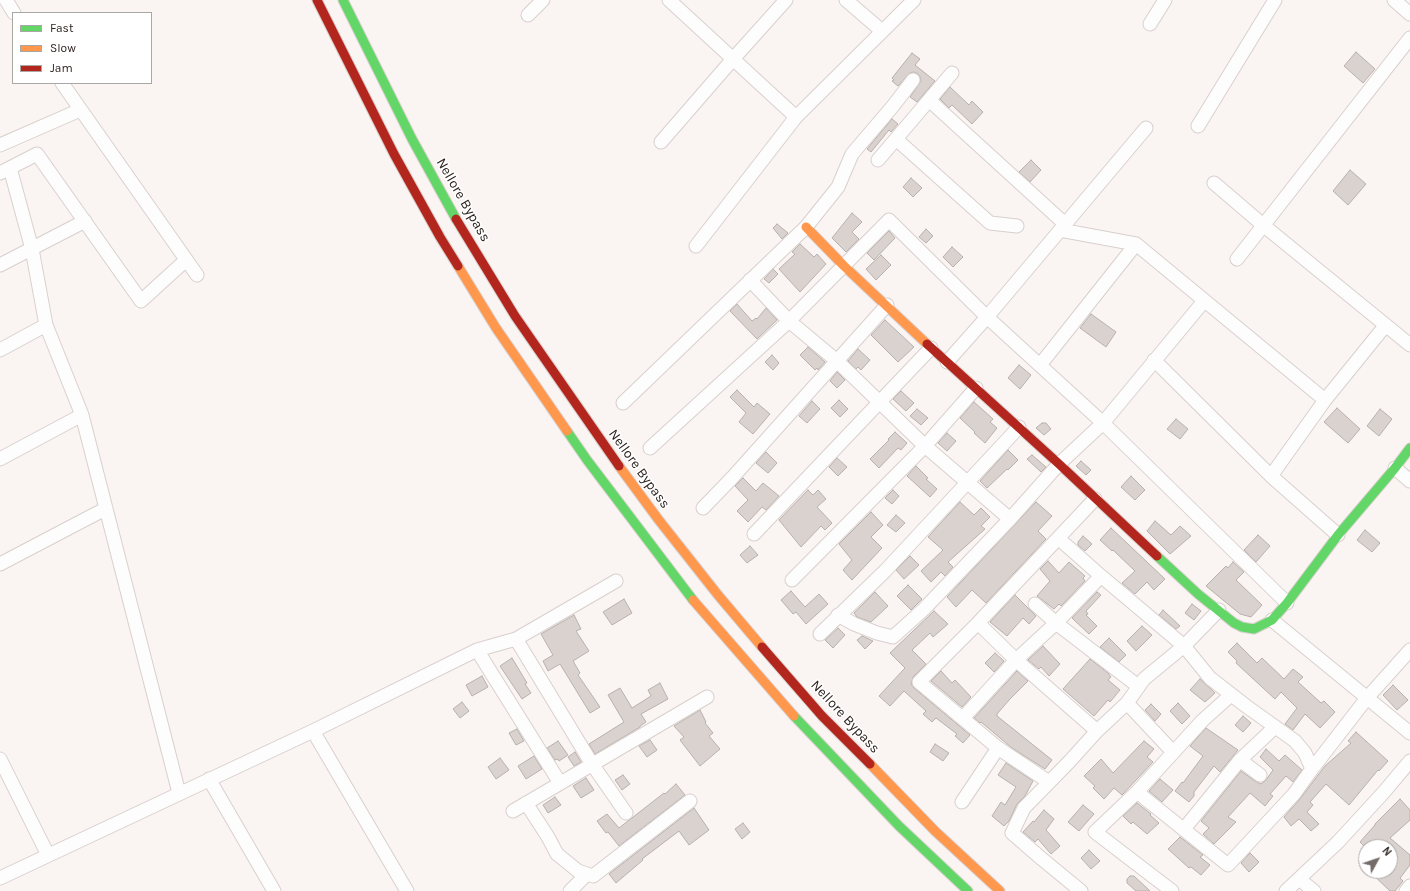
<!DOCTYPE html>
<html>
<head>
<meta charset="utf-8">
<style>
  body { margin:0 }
  #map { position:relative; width:1410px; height:891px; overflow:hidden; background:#faf4f2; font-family:Karla,sans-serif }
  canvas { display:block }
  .legend { position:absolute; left:12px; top:12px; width:140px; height:72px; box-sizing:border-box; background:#fff; border:1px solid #aba7a5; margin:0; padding:5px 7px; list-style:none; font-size:12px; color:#2d231f }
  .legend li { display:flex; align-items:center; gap:8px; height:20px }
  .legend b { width:20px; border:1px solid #aba7a5 }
  .north { position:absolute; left:1358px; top:839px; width:40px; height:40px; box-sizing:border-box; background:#fff; border:1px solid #aba7a5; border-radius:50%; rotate:50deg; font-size:11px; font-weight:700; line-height:16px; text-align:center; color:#2d231f }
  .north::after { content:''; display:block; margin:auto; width:14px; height:18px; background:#756c69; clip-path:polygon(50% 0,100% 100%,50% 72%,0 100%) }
</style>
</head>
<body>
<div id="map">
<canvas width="1410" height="891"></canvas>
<ul class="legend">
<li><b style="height:5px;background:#63d668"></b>Fast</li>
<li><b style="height:5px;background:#ff974d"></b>Slow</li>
<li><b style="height:5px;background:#b3261e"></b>Jam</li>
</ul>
<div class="north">N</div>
</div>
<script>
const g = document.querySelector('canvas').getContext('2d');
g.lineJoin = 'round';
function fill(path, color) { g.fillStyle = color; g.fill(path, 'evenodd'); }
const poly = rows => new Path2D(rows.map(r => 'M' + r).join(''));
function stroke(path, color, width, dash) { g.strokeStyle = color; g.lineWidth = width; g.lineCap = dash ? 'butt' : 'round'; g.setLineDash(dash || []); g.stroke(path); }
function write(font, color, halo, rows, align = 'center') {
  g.font = font + ' Karla,sans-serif'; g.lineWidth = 3; g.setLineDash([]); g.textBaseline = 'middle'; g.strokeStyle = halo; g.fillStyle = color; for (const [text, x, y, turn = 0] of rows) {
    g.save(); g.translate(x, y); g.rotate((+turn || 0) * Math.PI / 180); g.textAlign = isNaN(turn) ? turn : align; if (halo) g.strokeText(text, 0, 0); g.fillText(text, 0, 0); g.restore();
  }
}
const building = poly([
  [1356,52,1375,69,1363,83,1344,66,1356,52],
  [912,53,920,59,915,65,935,81,917,102,910,97,921,81,920,77,918,74,914,72,910,73,898,86,892,81,894,80,892,78,912,53],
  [950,87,969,105,972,101,983,112,972,124,952,105,949,108,940,99,950,87],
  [892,119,898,124,891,132,889,130,871,152,867,149,892,119],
  [1031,160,1041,170,1030,182,1019,172,1031,160],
  [1350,170,1366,184,1348,205,1333,191,1350,170],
  [911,178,922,188,913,197,903,187,911,178],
  [852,213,862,222,852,232,859,239,846,252,832,238,852,213],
  [777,224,788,233,782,239,773,228,777,224],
  [926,229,933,236,926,243,919,237,926,229],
  [889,231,895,238,874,260,867,253,889,231],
  [800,244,814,257,817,254,826,264,800,292,779,269,795,254,792,252,800,244],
  [952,247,963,257,953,267,943,257,952,247],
  [881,255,891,265,876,280,866,269,881,255],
  [773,269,778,274,769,283,764,279,773,269],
  [737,304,752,321,756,318,757,319,766,308,777,320,757,339,730,311,737,304],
  [1091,314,1116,332,1106,347,1080,328,1091,314],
  [885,320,914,347,898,362,871,335,885,320],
  [808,347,825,362,818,370,817,368,815,370,800,355,808,347],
  [858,349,870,360,861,370,858,367,856,369,848,361,858,349],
  [772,355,779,363,773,370,765,362,772,355],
  [1019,365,1031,375,1020,389,1008,378,1019,365],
  [837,372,845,380,837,388,830,381,837,372],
  [737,390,754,407,757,403,770,414,753,434,739,422,746,413,730,397,737,390],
  [901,391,914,403,906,411,893,399,901,391],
  [839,400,848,409,840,417,831,408,839,400],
  [812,401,820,409,807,423,799,416,812,401],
  [974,402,993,419,990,422,997,428,985,443,974,433,975,432,960,418,974,402],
  [1337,408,1360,429,1348,443,1324,422,1337,408],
  [917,409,928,418,921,425,910,416,917,409],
  [1380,409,1392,419,1379,436,1367,426,1380,409],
  [1176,419,1188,429,1180,439,1167,429,1176,419],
  [1042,423,1046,423,1051,429,1044,435,1036,428,1042,423],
  [895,432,907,443,901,450,898,448,879,468,870,459,889,440,888,439,895,432],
  [947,433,956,441,947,451,938,443,947,433],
  [1008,450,1018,460,1008,470,1007,469,987,488,980,481,1008,450],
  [766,452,777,463,768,473,756,463,766,452],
  [1032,455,1046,467,1041,472,1027,459,1032,455],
  [837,458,847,467,838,476,829,467,837,458],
  [1081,461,1091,470,1086,475,1076,466,1081,461],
  [916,466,928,478,926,479,937,489,930,497,907,476,916,466],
  [1131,476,1145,490,1135,500,1121,487,1131,476],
  [743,478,756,491,763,483,779,496,766,510,762,507,748,522,737,511,748,500,735,486,743,478],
  [808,490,813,495,818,490,826,499,817,507,832,523,825,530,821,526,801,547,779,520,808,490],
  [893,490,899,496,892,504,885,498,893,490],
  [960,502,974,515,981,508,990,517,981,526,985,529,948,562,953,567,945,576,941,572,931,582,921,571,943,550,928,537,960,502],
  [1036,502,1052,516,1038,531,1046,539,986,603,972,590,956,607,947,597,1036,502],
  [871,512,883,525,871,537,882,548,852,580,843,570,852,560,839,544,871,512],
  [896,515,905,523,896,532,887,525,896,515],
  [1155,521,1171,535,1180,526,1191,536,1170,554,1147,531,1155,521],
  [1111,528,1165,579,1154,590,1147,582,1135,594,1122,583,1135,571,1113,550,1112,551,1100,540,1111,528],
  [1365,530,1380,543,1372,552,1357,540,1365,530],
  [1258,535,1270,546,1256,562,1244,550,1258,535],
  [1083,536,1092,544,1085,551,1078,545,1078,542,1083,536],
  [750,546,758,555,747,563,740,555,750,546],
  [910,556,919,565,904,579,896,570,910,556],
  [1048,561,1059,573,1069,562,1085,576,1083,578,1085,581,1061,606,1059,604,1054,609,1037,596,1050,581,1040,569,1048,561],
  [1233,562,1244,572,1236,580,1262,605,1251,617,1240,614,1206,586,1226,566,1228,568,1233,562],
  [908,585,922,599,911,610,897,596,908,585],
  [791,591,805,607,819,594,828,604,806,624,796,612,793,614,781,600,791,591],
  [875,592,888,606,871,622,857,617,854,613,875,592],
  [1097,592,1101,595,1086,611,1088,614,1086,615,1097,626,1089,634,1072,618,1097,592],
  [1015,595,1036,616,1029,624,1023,618,1007,636,990,622,1015,595],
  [624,599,632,613,612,625,603,612,624,599],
  [1192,604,1201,611,1194,620,1185,613,1192,604],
  [1163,610,1180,626,1176,629,1159,615,1163,610],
  [934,611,948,624,933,637,930,633,912,650,926,664,913,677,911,684,914,688,970,735,963,743,955,736,957,734,936,718,932,722,923,714,926,711,904,691,890,706,879,696,905,668,890,653,934,611],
  [574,615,581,629,576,631,589,651,573,661,580,673,578,675,600,707,590,713,560,664,548,671,543,661,553,655,541,634,574,615],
  [1142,626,1152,635,1136,651,1127,641,1142,626],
  [838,628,845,635,833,648,825,640,838,628],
  [862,636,873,641,865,649,857,640,862,636],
  [1109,638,1126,655,1119,662,1100,647,1109,638],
  [1237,643,1257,663,1262,658,1284,679,1293,669,1303,677,1298,682,1321,703,1324,701,1335,712,1320,728,1305,714,1293,730,1285,724,1297,708,1281,692,1275,699,1236,663,1237,661,1228,652,1237,643],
  [1043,646,1060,664,1049,676,1041,667,1039,669,1028,660,1043,646],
  [995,653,1004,661,994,672,985,663,995,653],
  [512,658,527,683,525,684,531,693,522,699,500,666,512,658],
  [1090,659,1108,673,1111,677,1108,680,1120,690,1110,702,1108,700,1094,716,1063,689,1090,659],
  [941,671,952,683,955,680,971,697,962,707,931,681,941,671],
  [1017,671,1028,681,1010,699,997,714,997,716,1052,760,1045,769,1012,748,981,722,980,723,974,718,1017,671],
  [482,676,488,687,472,696,466,685,482,676],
  [1200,679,1215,693,1205,702,1190,690,1200,679],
  [660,683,668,699,641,714,646,722,640,726,640,727,595,754,589,744,624,722,608,695,620,688,632,708,651,696,648,690,660,683],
  [1393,685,1408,700,1397,710,1383,695,1393,685],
  [462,702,469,711,460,718,453,709,462,702],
  [1178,703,1190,716,1182,724,1170,711,1178,703],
  [1151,704,1161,714,1155,721,1145,710,1151,704],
  [700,710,706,722,705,723,713,733,709,736,720,749,700,766,680,740,684,737,674,726,700,710],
  [1243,716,1251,723,1243,732,1235,725,1243,716],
  [1206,728,1238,750,1220,772,1214,766,1194,792,1194,796,1189,802,1175,791,1182,782,1183,783,1203,756,1190,746,1206,728],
  [517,729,524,741,516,745,509,733,517,729],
  [1356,732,1388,761,1379,771,1378,770,1349,805,1326,784,1310,802,1313,805,1307,812,1319,824,1311,831,1299,819,1291,826,1284,817,1300,799,1325,766,1351,743,1348,741,1356,732],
  [650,740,657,750,647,757,639,746,650,740],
  [558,741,568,755,559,761,558,759,555,760,547,748,558,741],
  [1144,741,1154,749,1147,757,1153,762,1122,795,1114,788,1104,799,1093,788,1095,786,1084,776,1101,759,1113,773,1144,741],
  [935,744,949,753,943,761,930,752,935,744],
  [1266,749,1279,761,1285,755,1302,770,1293,782,1286,776,1270,794,1273,796,1265,806,1250,793,1228,817,1236,822,1214,844,1203,834,1209,828,1201,821,1241,771,1255,781,1261,784,1266,780,1273,770,1260,757,1266,749],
  [575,752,581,762,574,766,568,757,575,752],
  [534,756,542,769,526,779,518,766,534,756],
  [500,758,509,770,496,779,488,767,500,758],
  [1006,763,1033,781,1025,796,1017,804,1009,821,1004,826,992,816,1001,802,1005,805,1016,787,998,775,1006,763],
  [623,775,630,784,622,790,615,780,623,775],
  [586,778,594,790,581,798,573,786,586,778],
  [1160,779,1173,790,1162,802,1149,791,1160,779],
  [676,784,685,795,619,846,608,832,606,833,597,821,607,814,619,828,664,793,665,794,676,784],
  [555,797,561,805,548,813,543,805,555,797],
  [1400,799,1410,810,1410,820,1390,838,1410,855,1410,865,1400,878,1403,881,1395,891,1390,891,1369,871,1392,871,1390,869,1390,847,1365,847,1360,842,1375,825,1375,824,1400,799],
  [1137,803,1151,814,1150,815,1159,823,1147,834,1133,822,1131,824,1123,816,1137,803],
  [1083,805,1094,814,1079,831,1068,822,1083,805],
  [694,808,709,830,689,845,679,831,642,859,643,860,616,883,609,874,694,808],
  [1044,810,1054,819,1046,830,1060,846,1051,854,1038,839,1035,842,1023,832,1033,821,1034,822,1044,810],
  [743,823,750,832,742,839,735,829,743,823],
  [1180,837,1203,855,1200,857,1210,865,1201,875,1191,867,1189,868,1168,849,1180,837],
  [1089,850,1100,861,1091,869,1081,858,1089,850],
  [1250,853,1259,862,1249,872,1241,863,1250,853],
  [1130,876,1134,876,1150,891,1136,891,1127,883,1127,879,1130,876]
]);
const street = poly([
  [6,0,14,13],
  [669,0,796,117],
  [846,0,882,31],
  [1394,0,1410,14],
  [528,15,543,0],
  [1150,24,1165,0],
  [62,83,197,275],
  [929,100,1065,224],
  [1198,126,1275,0],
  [1146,128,987,317,1103,423,1287,603],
  [896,139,990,223,1017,226],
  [661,142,733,59,786,0],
  [0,145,80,110],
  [878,160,952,73],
  [10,168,32,249,46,325,82,415,179,793],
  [0,173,37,154,141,301,186,260],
  [1214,183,1263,225,1410,345],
  [1060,230,1136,244,1325,400],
  [696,246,796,117,914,0],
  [1237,259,1410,38],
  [0,265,85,221],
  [750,280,789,321,837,361,925,446,1010,519],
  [0,350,46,325],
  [1154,360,1271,476,1338,535],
  [1040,365,1136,244],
  [623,403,806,227,838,187,852,154,893,106,913,80],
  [650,448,789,321,889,220,987,317,947,362],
  [0,459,82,415],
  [1395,468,1410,481],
  [1271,476,1325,400,1385,326],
  [703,508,732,478,887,305],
  [754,534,931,348],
  [0,564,105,509],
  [1101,576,1184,646,1210,678,1246,706,1295,741,1305,753,1312,769],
  [792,580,925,446,976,388],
  [1035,604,1056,623,1138,686],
  [838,615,854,624,877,633,893,637,924,609,1010,519,1059,464,1103,423,1204,301],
  [1272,620,1410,733],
  [978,623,1016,660,1097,731],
  [820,634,885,571,1019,427],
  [516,639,592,764,626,813],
  [477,650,560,783],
  [1127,703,1173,752],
  [963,718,1016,660,1056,623,1101,576,1058,538],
  [313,731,407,891],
  [0,759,48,855],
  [1240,760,1260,775],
  [209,779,274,891],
  [1049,782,998,748,919,682,978,623,1095,499],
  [1137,792,1228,865,1294,794,1312,769,1367,698,1410,650],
  [962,802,998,748],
  [526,803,548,837,557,854,578,871,593,876,690,801],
  [513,811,707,697],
  [1184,829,1240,760,1275,727],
  [0,878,313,731,477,650,516,639,616,581],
  [1299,879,1314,891],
  [570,891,587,874],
  [1081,891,1042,859,1012,833,1024,808,1069,762,1097,731,1127,703,1144,679,1184,646,1219,610],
  [1172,891,1095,832,1137,792,1203,720,1231,695],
  [1286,891,1338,842,1384,792,1410,761],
  [1406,891,1410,886]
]);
const fast = poly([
  [343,0,412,139,456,219],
  [567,431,587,460,693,600],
  [1157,556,1198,594,1234,623,1242,627,1254,629,1272,620,1287,603,1338,535,1395,468,1410,448],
  [794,716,899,826,968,891]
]);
const slow = poly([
  [806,227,844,266,927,344],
  [458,266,496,328,567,431],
  [619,466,658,519,718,595,762,647],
  [693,600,794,716],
  [870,764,935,831,1000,891]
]);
const jam = poly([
  [317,0,394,154,440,237,458,266],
  [456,219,515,316,619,466],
  [927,344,1059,464,1157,556],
  [762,647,822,716,870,764]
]);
const streetNames = [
  ["Nellore Bypass",463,200,60],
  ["Nellore Bypass",639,469,54],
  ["Nellore Bypass",845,717,47]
];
fill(building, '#d9d2ce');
stroke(building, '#b7b0ac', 1);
stroke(street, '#d8d0cd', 15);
stroke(fast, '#d8d0cd', 11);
stroke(slow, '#d8d0cd', 11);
stroke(jam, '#d8d0cd', 11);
stroke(street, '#fefdfd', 13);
stroke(fast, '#63d668', 9);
stroke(slow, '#ff974d', 9);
stroke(jam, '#b3261e', 9);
write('14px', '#2d231f', '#fff', streetNames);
</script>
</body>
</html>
